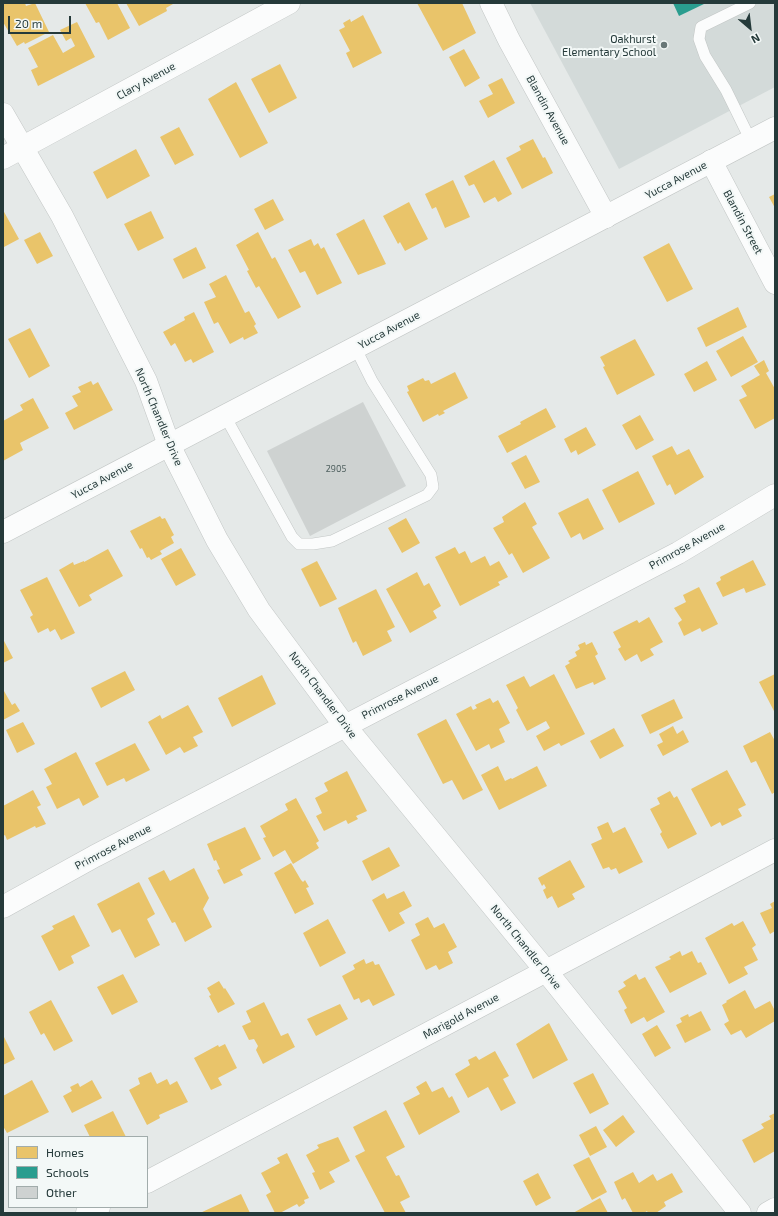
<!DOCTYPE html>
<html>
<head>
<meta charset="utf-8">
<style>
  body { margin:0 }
  #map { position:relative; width:778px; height:1216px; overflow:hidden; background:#e5e9e8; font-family:"Exo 2",sans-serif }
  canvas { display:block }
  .frame { position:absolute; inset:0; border:4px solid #253a3a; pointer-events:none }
  .legend { position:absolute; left:8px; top:1136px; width:140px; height:72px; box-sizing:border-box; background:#f3f8f7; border:1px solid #a1acab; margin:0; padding:5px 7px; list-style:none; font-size:12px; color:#253a3a }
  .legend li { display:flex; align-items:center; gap:8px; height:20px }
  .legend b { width:20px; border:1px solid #a1acab }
  .north { position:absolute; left:730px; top:8px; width:40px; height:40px; -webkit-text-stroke:3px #f3f8f7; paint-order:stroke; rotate:152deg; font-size:11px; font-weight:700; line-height:16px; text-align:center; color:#253a3a }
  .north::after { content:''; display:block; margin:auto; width:14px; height:18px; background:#253a3a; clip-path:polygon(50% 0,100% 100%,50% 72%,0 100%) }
  .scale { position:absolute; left:8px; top:16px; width:63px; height:18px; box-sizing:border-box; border:2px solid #253a3a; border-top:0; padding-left:5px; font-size:12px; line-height:14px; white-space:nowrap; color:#253a3a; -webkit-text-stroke:3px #f3f8f7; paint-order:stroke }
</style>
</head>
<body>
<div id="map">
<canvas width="778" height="1216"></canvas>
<div class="frame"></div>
<ul class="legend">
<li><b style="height:11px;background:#e9c46a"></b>Homes</li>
<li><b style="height:11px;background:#2a9d8f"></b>Schools</li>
<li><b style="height:11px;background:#ced2d1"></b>Other</li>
</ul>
<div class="north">N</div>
<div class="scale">20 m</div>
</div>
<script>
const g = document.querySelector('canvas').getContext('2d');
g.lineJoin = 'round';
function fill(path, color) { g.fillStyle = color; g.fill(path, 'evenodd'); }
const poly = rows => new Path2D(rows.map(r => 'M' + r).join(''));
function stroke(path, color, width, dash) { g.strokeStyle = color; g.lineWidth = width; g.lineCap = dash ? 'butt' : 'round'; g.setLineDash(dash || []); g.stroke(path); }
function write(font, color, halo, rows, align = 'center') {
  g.font = font + ' "Exo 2",sans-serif'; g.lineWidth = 4; g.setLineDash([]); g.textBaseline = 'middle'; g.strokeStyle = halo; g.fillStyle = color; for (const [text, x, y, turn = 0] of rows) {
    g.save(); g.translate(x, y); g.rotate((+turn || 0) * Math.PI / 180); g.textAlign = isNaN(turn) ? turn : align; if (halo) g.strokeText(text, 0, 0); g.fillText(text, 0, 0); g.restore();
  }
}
const built = poly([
  [530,3,775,3,775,87,619,169]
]);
const homes = poly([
  [3,3,25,3,26,6,35,3,49,32,25,44,24,42,17,46,3,22],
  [85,3,117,3,130,28,108,40,99,22,96,23],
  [126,3,172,3,173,4,166,8,167,11,139,26],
  [417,3,462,3,476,33,443,51],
  [363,15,382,53,353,68,346,53,350,51,339,30,345,27,343,23,350,19,351,22],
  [77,22,95,57,38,86,31,70,38,67,28,48,53,35,63,53,75,46,71,38,66,41,60,30],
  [464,49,480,78,465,87,449,57],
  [280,64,297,98,269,113,251,79],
  [502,78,515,103,488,118,479,101,493,94,488,85],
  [236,82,268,143,240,158,208,99],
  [179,127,194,155,175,165,160,137],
  [533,139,543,158,545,157,553,173,522,189,506,158,521,150,519,146],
  [136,149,150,176,107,199,93,172],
  [494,160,512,194,498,202,495,197,484,203,474,184,469,186,464,176],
  [453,180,470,217,445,228,436,207,432,209,425,194],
  [775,194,775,208,769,197],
  [273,199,284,220,265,230,254,209],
  [409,202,428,239,405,251,400,242,398,244,383,216],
  [3,210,19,239,4,247,3,246],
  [151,211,164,238,138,251,124,224],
  [364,219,386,264,358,275,336,234],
  [40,232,53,256,37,264,24,240],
  [258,232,272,259,275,257,301,307,278,319,259,286,256,288,247,271,249,270,236,245],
  [311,239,314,246,318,243,321,249,324,247,342,283,317,295,305,271,300,273,288,250],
  [669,243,693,289,667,302,643,257],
  [196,247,206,268,183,279,173,259],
  [226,275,245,313,249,311,256,324,254,326,258,333,244,340,243,337,230,344,218,322,214,324,204,302,216,297,209,284],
  [738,307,747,327,706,347,697,328],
  [194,312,214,352,193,363,191,359,185,362,175,343,171,346,163,332,185,320,184,317],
  [30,328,50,366,29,378,8,339],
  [743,336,758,362,731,377,716,351],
  [635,339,655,375,617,395,603,367,605,366,600,357],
  [764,360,769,371,766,373,775,389,775,418,755,429,739,400,747,396,741,386,760,375,754,366],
  [707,361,717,380,694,392,684,374],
  [455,372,468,398,443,411,445,413,439,416,438,414,423,422,407,392,409,391,407,386,423,378,425,381,429,380,431,384],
  [91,381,93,385,98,382,113,410,74,430,65,413,78,406,72,396,81,392,78,387],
  [33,398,49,428,20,443,23,450,3,461,3,421,23,410,20,405],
  [546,408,556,427,507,453,498,436,521,424,520,422],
  [640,415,654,440,636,450,622,425],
  [586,427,596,445,578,455,576,450,571,453,564,439],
  [672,446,677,455,689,449,704,477,675,495,670,484,667,486,652,456],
  [526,455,540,482,525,489,511,463],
  [638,471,655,504,619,523,602,490],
  [588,498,604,529,583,540,580,533,571,538,558,513],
  [525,502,537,524,532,527,550,558,523,573,512,553,509,555,493,528,504,522,502,517],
  [160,516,162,519,165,518,174,535,171,537,174,543,160,551,162,554,151,560,149,557,147,558,142,548,140,549,130,531],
  [406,518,420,543,402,553,388,528],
  [455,547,459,554,465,551,471,563,485,556,490,566,499,561,508,577,498,582,500,585,460,606,435,557],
  [181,548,196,575,176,586,161,559],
  [108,549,123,576,89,595,92,600,79,607,59,570,73,562,74,565,84,561,84,562],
  [753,560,766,585,746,593,744,588,723,597,716,583,721,580,720,577],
  [317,561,337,599,320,607,301,569],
  [417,572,424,586,429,583,441,606,433,611,437,618,410,633,386,589],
  [47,577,75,633,61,640,55,629,50,632,48,628,38,633,30,617,33,615,20,590],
  [699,587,718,624,702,632,700,628,684,636,678,623,682,620,674,608,686,602,683,595],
  [376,589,395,627,387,631,392,641,363,656,356,641,353,643,338,608],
  [649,617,663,642,650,649,654,655,641,662,637,654,625,661,618,649,621,647,613,632,637,620,639,623],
  [3,639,13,658,3,663],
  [585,642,586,645,592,642,598,654,595,656,606,679,594,685,593,682,576,689,565,666,570,663,568,661,577,656,575,652,580,649,578,645],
  [125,671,135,690,101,708,91,688],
  [554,674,585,734,561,746,559,743,544,751,536,736,550,728,546,721,527,731,516,710,518,708,506,685,524,676,530,687],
  [775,674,775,713,759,682],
  [262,675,276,704,232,727,218,698],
  [4,691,12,705,15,703,20,711,3,720],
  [490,698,493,703,498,700,510,723,499,729,505,742,491,749,489,744,476,751,456,714,471,706,473,710,477,708,475,705],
  [674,699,683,718,650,734,641,715],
  [188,705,203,732,193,737,198,746,184,753,180,747,166,755,148,722,160,715,162,719],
  [446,719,483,790,463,800,452,780,443,784,417,734],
  [23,722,35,744,17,753,6,730],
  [673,726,677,734,683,730,689,742,663,756,657,745,663,742,659,734],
  [614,728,624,746,600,759,590,741],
  [770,732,775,741,775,792,772,794,756,761,751,763,743,746],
  [135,743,150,770,126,782,124,778,107,786,95,763],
  [76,752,99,797,83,806,79,798,57,809,46,787,52,784,44,769],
  [498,766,505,781,511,778,512,779,537,766,547,786,499,810,481,775],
  [727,770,746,805,738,809,742,816,722,826,720,822,711,827,691,789],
  [347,771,367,811,356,816,358,819,348,824,346,820,324,831,316,816,322,813,315,798,328,791,324,783],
  [33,790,41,805,37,807,46,824,36,828,35,826,7,840,5,835,3,836,3,806],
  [670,791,674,798,677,796,697,834,668,849,660,834,662,832,650,809,660,804,657,798],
  [296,798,319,841,316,843,319,848,293,864,285,850,273,857,263,838,266,837,260,826,288,810,285,804],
  [608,822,613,833,625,827,643,862,619,874,616,868,611,870,609,867,603,869,591,844,602,839,597,827],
  [245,827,261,859,240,870,243,875,224,884,217,870,220,869,216,860,214,861,207,844],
  [389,847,400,866,372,881,362,861],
  [570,860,585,887,572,894,575,899,558,908,552,896,547,899,543,890,546,888,544,884,542,886,538,878],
  [291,863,301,880,303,882,305,880,309,887,306,888,314,904,295,914,274,873],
  [194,868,209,898,203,909,212,927,185,942,175,922,172,923,148,878,164,870,170,881],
  [139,882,155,914,147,919,160,945,135,958,120,929,112,933,97,904],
  [404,891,412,906,399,913,405,923,389,932,372,900,384,893,387,899],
  [775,901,775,931,770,934,760,913,772,908,770,904],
  [74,915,90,946,71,956,74,963,59,971,41,936,54,929,52,926],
  [428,917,434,928,444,923,457,947,448,952,453,963,439,970,436,965,426,970,411,940,420,935,415,924],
  [328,919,346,953,320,967,303,933],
  [743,921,756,945,752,948,758,960,744,967,748,974,729,984,705,938,732,923,734,926],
  [680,951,682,956,692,951,698,963,701,962,707,974,670,993,655,967,671,959,669,957],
  [364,959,366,964,373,961,375,965,379,964,395,995,373,1006,369,999,361,1003,359,998,354,1000,342,976,355,969,353,965],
  [123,974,138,1002,112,1015,97,987],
  [636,974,639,980,645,977,665,1012,647,1022,644,1017,631,1024,624,1010,627,1008,618,991,626,986,623,982],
  [219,981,224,989,225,988,235,1004,218,1013,209,996,211,995,207,988],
  [745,990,755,1009,770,1001,775,1011,775,1021,746,1038,741,1030,731,1035,724,1024,729,1021,722,1005,727,1002,726,1001],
  [51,1000,73,1041,54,1051,44,1033,41,1035,29,1012],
  [264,1002,281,1036,288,1033,295,1047,263,1064,256,1050,258,1046,254,1039,249,1040,242,1026,251,1022,246,1011],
  [340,1004,348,1019,316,1036,307,1019],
  [701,1011,711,1030,685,1043,676,1025,682,1022,680,1018,688,1014,689,1017],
  [549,1023,568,1060,533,1079,516,1044],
  [657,1025,671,1048,655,1057,642,1034],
  [3,1035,15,1059,3,1065],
  [225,1044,237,1068,218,1078,222,1085,211,1090,194,1058,218,1045,219,1047],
  [495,1051,509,1076,503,1079,516,1103,501,1111,488,1087,468,1098,455,1074,470,1065,468,1060,476,1056,479,1060],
  [151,1072,157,1084,167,1079,170,1085,177,1081,188,1102,159,1115,160,1118,147,1125,129,1090,140,1084,138,1078],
  [593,1073,609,1104,590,1114,573,1083],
  [32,1080,49,1112,7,1133,3,1126,3,1096],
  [92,1080,102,1098,72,1113,63,1096,72,1091,70,1087,78,1083,80,1087],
  [426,1081,432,1092,443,1087,449,1098,452,1096,460,1112,419,1135,403,1103,420,1094,416,1087],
  [386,1110,405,1147,386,1157,396,1176,399,1175,410,1197,400,1202,406,1213,385,1213,355,1156,365,1151,353,1127],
  [113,1111,126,1137,90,1137,84,1125],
  [775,1113,775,1151,754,1163,742,1140,764,1128,761,1124,771,1119,769,1116],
  [623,1115,635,1132,616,1147,603,1130],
  [596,1126,607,1147,590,1156,579,1135],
  [338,1137,350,1161,329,1172,335,1182,320,1190,312,1173,315,1172,306,1155,319,1148,317,1145],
  [287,1153,309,1198,304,1200,305,1203,299,1207,297,1204,280,1213,275,1213,266,1195,271,1192,261,1173,280,1163,277,1158],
  [589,1157,607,1192,592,1200,573,1165],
  [633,1172,639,1183,653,1174,657,1181,672,1173,683,1192,664,1202,666,1206,656,1213,648,1213,647,1211,644,1213,633,1213,625,1198,622,1200,614,1182],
  [538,1173,551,1198,536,1206,523,1181],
  [241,1194,250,1213,200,1213],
  [600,1198,608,1213,573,1213]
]);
const schools = poly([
  [673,3,706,3,679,16]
]);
const building = poly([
  [363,402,406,486,310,536,267,451]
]);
const service = poly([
  [750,3,701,27,699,39,705,56,726,90,751,141],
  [225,416,292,537,299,544,313,544,332,541,427,495,433,487,431,475,372,381,355,347]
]);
const minor = poly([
  [491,3,509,40,606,217],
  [3,114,62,216,146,381,169,445,217,540,259,610,345,726,546,971,740,1213],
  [3,158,289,3],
  [711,161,775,283],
  [3,907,95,856,678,553,775,495],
  [147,1182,775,850],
  [87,1213,99,1207],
  [768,1213,775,1209]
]);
const tertiary = poly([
  [3,532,775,128]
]);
const markers = [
  [664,45,4,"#687777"]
];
const numberNames = [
  ["2905",336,469]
];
const poiNames = [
  ["Oakhurst",656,39],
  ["Elementary School",656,52]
];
const streetNames = [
  ["Clary Avenue",146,81,-29],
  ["Blandin Avenue",548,110,61],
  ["Yucca Avenue",676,180,-28],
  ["Blandin Street",743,222,62],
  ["Yucca Avenue",389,330,-28],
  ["North Chandler Drive",159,417,67],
  ["Yucca Avenue",102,480,-28],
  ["Primrose Avenue",687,546,-29],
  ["North Chandler Drive",323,695,53],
  ["Primrose Avenue",400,697,-27],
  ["Primrose Avenue",113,847,-28],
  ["North Chandler Drive",526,947,51],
  ["Marigold Avenue",461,1016,-28]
];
fill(built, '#d3dad9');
fill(homes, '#e9c46a');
fill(schools, '#2a9d8f');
fill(building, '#ced2d1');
stroke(service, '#c2c6c5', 12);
stroke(minor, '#c2c6c5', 23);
stroke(tertiary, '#c2c6c5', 23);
stroke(service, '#fbfcfc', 11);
stroke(minor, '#fbfcfc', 22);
stroke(tertiary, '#fbfcfc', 22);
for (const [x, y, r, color] of markers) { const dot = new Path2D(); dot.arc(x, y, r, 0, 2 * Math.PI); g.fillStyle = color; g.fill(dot); stroke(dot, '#f3f8f7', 1.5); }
write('9px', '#506160', null, numberNames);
write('11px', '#253a3a', '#f3f8f7', poiNames, 'right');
write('11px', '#253a3a', '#f3f8f7', streetNames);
</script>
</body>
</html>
